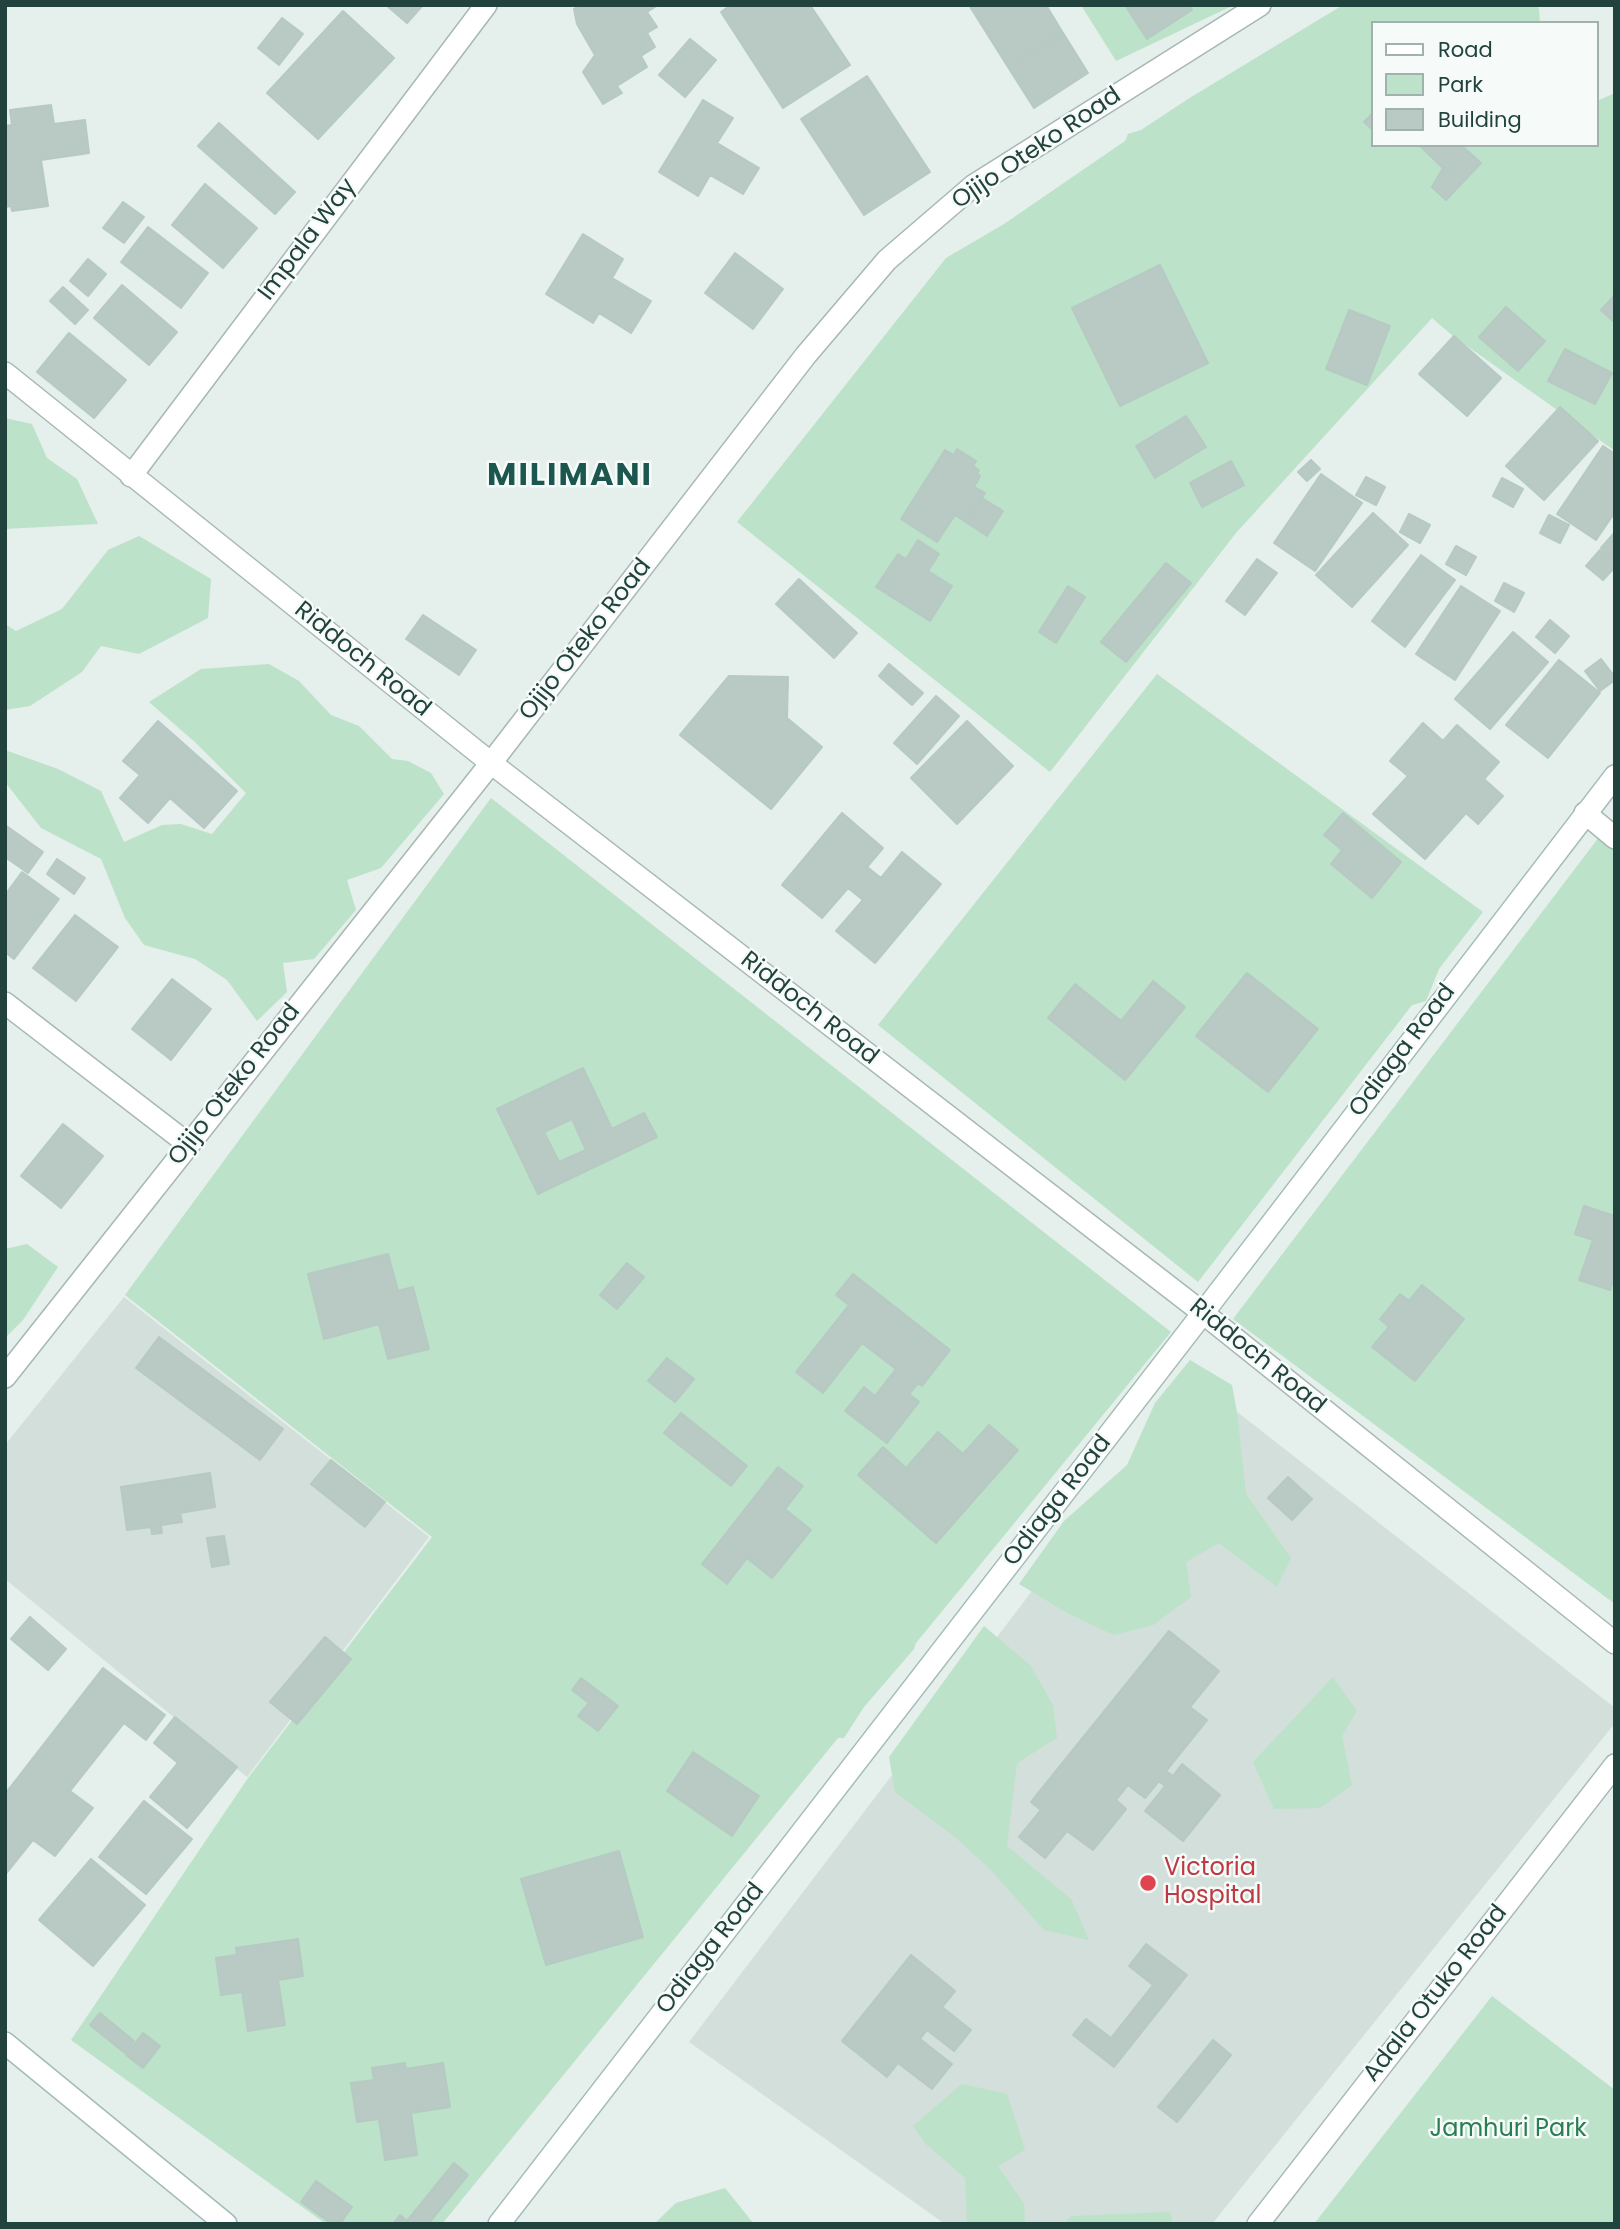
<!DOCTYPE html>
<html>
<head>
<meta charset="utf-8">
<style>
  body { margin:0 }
  #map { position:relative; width:1620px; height:2229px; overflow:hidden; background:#e5efeb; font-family:Poppins,sans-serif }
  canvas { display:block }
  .frame { position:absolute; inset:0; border:7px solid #22433d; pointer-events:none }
  .legend { position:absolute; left:1371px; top:21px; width:228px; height:126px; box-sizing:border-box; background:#f6fbf9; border:2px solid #a1b1ae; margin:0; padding:9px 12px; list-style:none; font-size:21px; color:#22433d }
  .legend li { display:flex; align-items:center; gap:14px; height:35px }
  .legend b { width:35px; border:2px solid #a1b1ae }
</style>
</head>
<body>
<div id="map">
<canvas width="1620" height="2229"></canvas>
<div class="frame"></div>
<ul class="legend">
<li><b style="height:9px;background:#fff"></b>Road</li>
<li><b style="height:19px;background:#bce2c9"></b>Park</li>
<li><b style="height:19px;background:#b9cac5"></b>Building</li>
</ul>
</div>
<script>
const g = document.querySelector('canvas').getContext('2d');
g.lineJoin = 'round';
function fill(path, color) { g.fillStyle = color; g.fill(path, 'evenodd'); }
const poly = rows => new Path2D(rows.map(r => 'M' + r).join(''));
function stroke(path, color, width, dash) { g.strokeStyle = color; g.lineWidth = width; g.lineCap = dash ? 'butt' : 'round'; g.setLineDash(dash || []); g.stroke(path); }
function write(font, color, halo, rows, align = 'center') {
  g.font = font + ' Poppins,sans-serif'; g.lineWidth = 5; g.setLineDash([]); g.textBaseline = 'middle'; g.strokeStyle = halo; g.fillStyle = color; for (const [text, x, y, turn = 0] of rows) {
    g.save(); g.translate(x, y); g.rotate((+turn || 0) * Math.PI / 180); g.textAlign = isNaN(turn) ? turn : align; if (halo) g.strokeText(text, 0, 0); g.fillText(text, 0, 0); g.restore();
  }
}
const built = poly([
  [124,1297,429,1537,247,1777,5,1579,5,1445],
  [1194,1378,1615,1708,1615,1723,1212,2224,945,2224,689,2042]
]);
const green = poly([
  [1081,5,1234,5,1116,61],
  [1343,5,1537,5,1539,9,1540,23,1373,23,1373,145,1597,145,1597,101,1615,93,1615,451,1453,336,1432,318,1236,533,1050,772,737,522,946,258,1004,224,1125,141,1128,134,1141,130,1188,99],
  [5,418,32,424,47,458,77,479,98,524,5,529],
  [139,536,211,579,208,618,139,654,101,646,82,672,30,706,5,710,5,624,16,631,62,609,108,550],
  [269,664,299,681,331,715,359,726,392,759,408,761,431,773,444,794,381,868,347,880,356,910,314,959,283,963,287,992,257,1021,227,980,195,959,144,945,125,918,101,859,41,828,5,782,5,750,58,769,101,791,124,842,162,825,181,824,212,834,246,793,196,743,149,702,201,669],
  [1157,674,1483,912,1439,969,1426,1001,1412,1005,1198,1282,878,1025],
  [491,798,1171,1332,916,1643,914,1649,864,1707,844,1738,838,1738,442,2224,326,2224,71,2040,248,1778,432,1537,125,1295],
  [1615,816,1615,1604,1233,1319],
  [27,1244,58,1267,23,1320,5,1338,5,1249],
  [1190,1360,1232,1385,1237,1412,1246,1494,1291,1558,1277,1587,1219,1543,1186,1562,1191,1597,1153,1625,1114,1635,1069,1614,1019,1584,1064,1521,1127,1465,1155,1403],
  [984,1626,1030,1665,1053,1705,1057,1738,1017,1763,1007,1846,1071,1899,1089,1940,1044,1930,992,1871,955,1837,895,1792,889,1757],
  [1333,1677,1357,1711,1342,1736,1352,1785,1320,1808,1274,1809,1253,1762],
  [1492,1996,1615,2090,1615,2224,1314,2224],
  [962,2084,1007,2094,1025,2150,998,2166,1024,2204,1025,2224,967,2224,965,2178,926,2144,913,2126],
  [725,2188,754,2224,654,2224,676,2203],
  [1170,2212,1173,2224,1063,2224,1072,2216]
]);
const building = poly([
  [386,5,423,5,407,23,386,5],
  [580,5,658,5,647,12,657,27,647,33,655,47,641,56,647,67,617,86,622,93,603,104,583,72,595,55,577,24,574,9,580,5],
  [731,5,810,5,850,65,783,108,721,12,731,5],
  [969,5,1046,5,1063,33,1008,67,969,5],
  [1125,5,1189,5,1192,10,1147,39,1125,5],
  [343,11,394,58,318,139,267,93,343,11],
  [282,18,303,34,279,65,258,48,282,18],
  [1063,33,1088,73,1034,108,1008,67,1063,33],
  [690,39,716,60,685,97,659,75,690,39],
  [867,76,930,172,864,215,801,119,867,76],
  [703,100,733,118,717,143,759,168,743,194,710,175,698,196,659,172,703,100],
  [51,105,54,124,85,120,89,153,41,160,48,206,12,211,11,206,5,207,5,126,12,125,10,110,51,105],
  [1373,113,1373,130,1364,122,1373,113],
  [219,123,295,192,275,214,198,146,219,123],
  [1419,145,1461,145,1481,163,1446,200,1432,187,1443,168,1419,145],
  [205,184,257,228,223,268,172,225,205,184],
  [123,202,144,217,124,243,103,228,123,202],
  [148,227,208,273,181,308,121,262,148,227],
  [583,234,623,259,612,278,651,301,631,333,599,313,593,323,546,294,583,234],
  [735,253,783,289,753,329,705,293,735,253],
  [88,259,106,274,88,296,70,281,88,259],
  [1160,265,1208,363,1120,406,1072,308,1160,265],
  [122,285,177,332,149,365,94,318,122,285],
  [63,287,88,310,75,324,50,301,63,287],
  [1615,295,1615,323,1601,310,1615,295],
  [1506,307,1545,341,1518,371,1479,337,1506,307],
  [1349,310,1390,326,1367,385,1326,369,1349,310],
  [69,333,126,380,94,418,37,372,69,333],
  [1454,336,1501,378,1467,416,1419,374,1454,336],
  [1565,349,1612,373,1595,404,1548,381,1565,349],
  [1560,407,1598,441,1544,500,1506,466,1560,407],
  [1186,416,1206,447,1155,478,1136,446,1186,416],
  [1603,446,1615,454,1615,512,1596,540,1557,514,1603,446],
  [957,449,976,461,973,466,979,470,977,474,980,476,974,487,985,493,966,522,955,515,937,542,901,519,945,450,954,455,957,449],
  [1311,460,1320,469,1307,481,1298,472,1311,460],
  [1231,461,1244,485,1202,507,1190,483,1231,461],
  [1321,474,1362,503,1315,571,1274,543,1321,474],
  [1366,477,1385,487,1376,505,1356,495,1366,477],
  [1502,478,1523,489,1513,507,1493,496,1502,478],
  [982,498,1003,511,987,536,966,522,982,498],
  [1373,513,1408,545,1352,607,1316,575,1373,513],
  [1409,514,1430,525,1420,543,1400,532,1409,514],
  [1549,515,1569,525,1560,543,1540,533,1549,515],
  [1615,532,1615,560,1601,548,1615,532],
  [918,540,939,554,928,571,952,586,930,621,876,587,898,554,906,559,918,540],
  [1456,546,1476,557,1466,575,1446,564,1456,546],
  [1600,550,1615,562,1615,567,1603,580,1586,566,1600,550],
  [1421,555,1455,580,1405,647,1372,621,1421,555],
  [1257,559,1277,573,1245,615,1226,601,1257,559],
  [1166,563,1191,583,1126,662,1101,642,1166,563],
  [799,579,857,633,834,658,776,604,799,579],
  [1504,583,1524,593,1514,612,1495,601,1504,583],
  [1068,586,1085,597,1056,643,1039,632,1068,586],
  [1461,586,1500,611,1455,680,1416,654,1461,586],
  [423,615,476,650,459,675,406,639,423,615],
  [1550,620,1569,636,1555,653,1536,637,1550,620],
  [1513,632,1548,662,1490,729,1455,699,1513,632],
  [1601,659,1615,677,1615,680,1600,691,1585,671,1601,659],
  [1559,660,1600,693,1548,758,1506,725,1559,660],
  [889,664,923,693,912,705,879,676,889,664],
  [729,676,788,677,787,718,822,747,771,809,680,735,729,676],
  [936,696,959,716,917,764,894,743,936,696],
  [158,721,237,791,204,828,170,798,148,823,120,798,140,775,123,761,158,721],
  [967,721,1013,766,957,824,911,778,967,721],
  [1423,723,1443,741,1457,725,1499,762,1484,779,1503,796,1478,824,1466,813,1425,859,1373,814,1408,776,1390,761,1423,723],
  [842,813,883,848,867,867,881,878,902,852,941,884,875,963,836,931,863,900,848,888,822,918,782,885,842,813],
  [1343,813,1401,862,1372,898,1331,864,1342,850,1324,835,1343,813],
  [5,825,43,852,28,873,5,857,5,825],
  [57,859,85,878,74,894,47,874,57,859],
  [22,872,59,899,14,959,5,952,5,895,22,872],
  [75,915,118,947,76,1001,33,968,75,915],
  [1247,973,1318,1029,1268,1092,1196,1036,1247,973],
  [172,979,211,1009,171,1060,132,1029,172,979],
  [1153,981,1185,1007,1125,1080,1048,1018,1075,984,1121,1021,1153,981],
  [583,1068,612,1129,644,1113,657,1137,538,1194,497,1109,583,1068],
  [572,1119,586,1150,559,1162,544,1132,572,1119],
  [63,1124,103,1156,61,1208,21,1176,63,1124],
  [1584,1206,1615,1216,1615,1276,1610,1290,1579,1280,1593,1240,1575,1234,1584,1206],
  [388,1254,398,1291,413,1287,429,1349,388,1359,379,1324,324,1339,308,1274,388,1254],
  [627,1263,644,1277,617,1309,600,1295,627,1263],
  [853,1274,950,1350,922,1386,918,1383,909,1394,919,1402,887,1443,845,1411,864,1387,875,1396,896,1369,862,1343,823,1393,796,1372,849,1305,836,1295,853,1274],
  [1422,1285,1464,1319,1415,1381,1372,1347,1389,1327,1380,1319,1400,1294,1409,1301,1422,1285],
  [159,1337,283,1429,260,1460,136,1368,159,1337],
  [667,1358,694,1379,675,1402,648,1381,667,1358],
  [681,1413,747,1466,731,1486,664,1433,681,1413],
  [989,1425,1018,1450,936,1543,858,1475,883,1447,906,1468,938,1432,963,1454,989,1425],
  [331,1460,385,1502,365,1527,311,1484,331,1460],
  [778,1467,803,1486,785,1509,811,1530,772,1578,747,1558,727,1584,702,1564,778,1467],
  [210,1473,215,1507,180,1513,182,1522,161,1525,162,1533,152,1534,151,1527,127,1530,121,1487,210,1473],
  [1288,1477,1312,1499,1292,1520,1268,1498,1288,1477],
  [224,1536,229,1564,212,1567,207,1538,224,1536],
  [30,1617,66,1649,48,1670,11,1639,30,1617],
  [1169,1631,1219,1671,1190,1707,1207,1720,1166,1771,1173,1776,1182,1764,1220,1795,1183,1841,1145,1811,1165,1786,1159,1781,1145,1798,1128,1785,1116,1800,1126,1809,1093,1850,1067,1831,1045,1858,1019,1837,1041,1810,1031,1802,1169,1631],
  [325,1637,351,1659,297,1724,270,1702,325,1637],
  [103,1668,165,1715,146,1740,124,1723,70,1791,93,1808,55,1856,33,1840,5,1875,5,1794,103,1668],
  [581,1678,618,1706,598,1731,578,1716,589,1703,572,1690,581,1678],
  [175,1717,237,1767,187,1828,150,1797,178,1763,154,1743,175,1717],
  [693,1752,759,1796,732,1836,667,1791,693,1752],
  [144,1801,192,1839,146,1894,99,1857,144,1801],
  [619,1851,643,1937,546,1965,521,1879,619,1851],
  [91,1859,145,1905,93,1966,39,1920,91,1859],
  [298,1939,303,1976,278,1980,285,2025,248,2031,242,1992,221,1995,216,1958,237,1955,236,1948,298,1939],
  [1146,1944,1187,1975,1114,2067,1073,2035,1086,2019,1111,2038,1153,1985,1129,1966,1146,1944],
  [911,1955,955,1991,942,2007,971,2030,954,2051,927,2030,920,2039,952,2064,932,2089,898,2063,887,2077,842,2041,911,1955],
  [100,2013,134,2041,125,2053,90,2025,100,2013],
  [143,2033,160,2046,143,2068,126,2055,143,2033],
  [1213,2040,1231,2055,1177,2122,1158,2107,1213,2040],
  [405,2063,406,2069,443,2063,450,2107,411,2113,417,2155,385,2160,379,2119,357,2122,351,2083,374,2080,372,2068,405,2063],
  [454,2163,468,2175,428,2224,393,2224,400,2215,407,2221,454,2163],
  [316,2181,352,2207,340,2224,332,2224,301,2202,316,2181]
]);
const minor = poly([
  [1585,813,1615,838],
  [5,1003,188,1144]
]);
const tertiary = poly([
  [5,373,491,763,1203,1313,1615,1643],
  [131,476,486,5],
  [5,1377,491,763,806,355,887,260,973,186,1260,5],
  [1258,2224,1615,1765]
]);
const secondary = poly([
  [5,2043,226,2224],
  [499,2224,1203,1313,1615,776]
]);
const markers = [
  [1148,1883,9,"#e0444e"]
];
const streetNames = [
  ["Ojijo Oteko Road",1037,149,-34],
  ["Impala Way",308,240,-53],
  ["Ojijo Oteko Road",586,640,-52],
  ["Riddoch Road",362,660,39],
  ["Riddoch Road",809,1009,38],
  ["Odiaga Road",1403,1051,-53],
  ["Ojijo Oteko Road",235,1085,-52],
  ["Riddoch Road",1257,1357,39],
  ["Odiaga Road",1058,1501,-52],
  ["Odiaga Road",711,1949,-52],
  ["Adala Otuko Road",1436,1994,-52]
];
const healthNames = [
  ["Victoria",1164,1869],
  ["Hospital",1164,1897]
];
const parkNames = [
  ["Jamhuri Park",1508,2130]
];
const districtNames = [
  ["MILIMANI",570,477]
];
fill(built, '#d2dfda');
fill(green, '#bce2c9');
fill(building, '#b9cac5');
stroke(building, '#b6c9c3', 2);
stroke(minor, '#a7b8b3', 24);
stroke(tertiary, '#a7b8b3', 24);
stroke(secondary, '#a2bcb5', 24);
stroke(minor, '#fff', 21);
stroke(tertiary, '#fff', 21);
stroke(secondary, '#fff', 21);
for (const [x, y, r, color] of markers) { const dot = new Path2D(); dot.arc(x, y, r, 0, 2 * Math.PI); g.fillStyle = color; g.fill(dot); stroke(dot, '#f6fbf9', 2.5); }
write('24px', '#22433d', '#f6fbf9', streetNames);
write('24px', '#be3a42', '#f6fbf9', healthNames, 'left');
write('24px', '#287d51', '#f6fbf9', parkNames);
g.letterSpacing = '2px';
write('bold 32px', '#1b574e', '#f6fbf9', districtNames);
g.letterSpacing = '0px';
</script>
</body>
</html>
